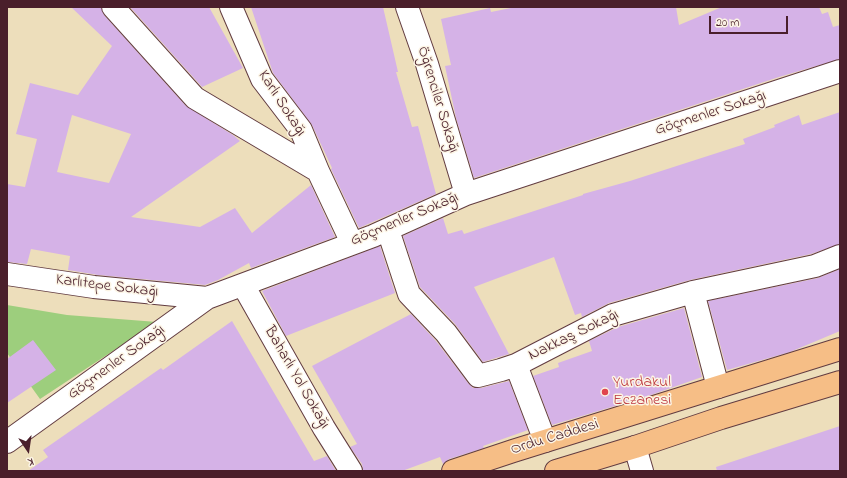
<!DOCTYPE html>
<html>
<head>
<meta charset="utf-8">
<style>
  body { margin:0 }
  #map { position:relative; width:847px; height:478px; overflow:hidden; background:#eddebb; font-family:"Indie Flower",sans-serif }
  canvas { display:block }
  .frame { position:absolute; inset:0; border:8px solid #4a1f2b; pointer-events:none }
  .north { position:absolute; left:8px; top:430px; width:40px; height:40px; -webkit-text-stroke:3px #fcf5e5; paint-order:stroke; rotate:167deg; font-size:11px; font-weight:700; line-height:16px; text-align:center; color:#4a1f2b }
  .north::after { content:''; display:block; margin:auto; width:14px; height:18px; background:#4a1f2b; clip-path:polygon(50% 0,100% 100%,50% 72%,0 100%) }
  .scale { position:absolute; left:709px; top:16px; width:79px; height:18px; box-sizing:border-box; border:2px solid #4a1f2b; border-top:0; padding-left:5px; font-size:12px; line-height:14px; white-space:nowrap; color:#4a1f2b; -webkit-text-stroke:3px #fcf5e5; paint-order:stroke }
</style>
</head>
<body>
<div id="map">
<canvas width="847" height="478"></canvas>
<div class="frame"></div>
<div class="north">K</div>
<div class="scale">20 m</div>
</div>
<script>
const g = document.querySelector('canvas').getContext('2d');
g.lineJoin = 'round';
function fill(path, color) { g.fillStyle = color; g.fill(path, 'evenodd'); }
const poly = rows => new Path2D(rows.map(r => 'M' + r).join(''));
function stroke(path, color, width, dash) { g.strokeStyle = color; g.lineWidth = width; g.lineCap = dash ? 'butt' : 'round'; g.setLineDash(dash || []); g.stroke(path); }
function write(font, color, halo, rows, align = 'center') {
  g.font = font + ' "Indie Flower",sans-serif'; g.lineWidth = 3; g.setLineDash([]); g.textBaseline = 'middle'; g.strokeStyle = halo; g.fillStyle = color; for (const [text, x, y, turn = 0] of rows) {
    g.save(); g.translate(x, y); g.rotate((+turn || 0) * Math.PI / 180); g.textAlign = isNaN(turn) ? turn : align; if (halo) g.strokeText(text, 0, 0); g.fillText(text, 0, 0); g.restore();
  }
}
const green = poly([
  [7,305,67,315,157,322,40,399,7,353]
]);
const building = poly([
  [71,7,101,7,104,15,186,106,233,135,240,141,131,217,200,227,235,208,252,233,311,185,335,237,251,268,249,263,218,280,205,285,98,275,68,270,70,256,31,249,27,264,7,262,7,184,25,187,37,139,16,134,30,83,78,95,112,46],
  [72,115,131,134,109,183,57,172],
  [130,7,209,7,243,68,202,87],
  [251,7,383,7,398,72,396,72,412,127,418,126,436,194,359,228,331,169,332,168,312,125,273,73],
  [516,7,676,7,679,25,722,7,819,7,822,14,828,12,833,27,840,25,840,59,779,77,474,178,456,118,445,66,451,65,441,19,490,8,491,12],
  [840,112,840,244,811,254,690,280,609,303,582,317,581,313,575,315,554,257,474,287,509,354,483,362,455,324,420,287,403,236,443,218,448,234,462,230,464,234,583,195,583,194,630,181,745,144,743,139,775,127,774,125,799,115,802,125],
  [380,246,395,293,286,336,262,291],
  [840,269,840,331,790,352,727,370,708,301,818,278],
  [684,308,702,377,648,396,552,425,533,376,559,367,558,363,592,351,589,341,618,327],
  [411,314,436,341,468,383,473,388,481,388,509,381,528,430,483,446,484,448,449,459,443,464,440,457,402,471,363,471,362,464,350,447,357,444,312,366],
  [232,321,314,461,327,456,336,471,28,471,48,457,43,450,161,368,163,370],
  [33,340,56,370,7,403,7,359],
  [840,426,840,471,717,471,716,467]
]);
const minor = poly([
  [113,7,195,98,318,171],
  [231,7,262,79,301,130,318,171,352,243],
  [407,7,427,64,466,194],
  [388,230,409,294,446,333,478,376,501,370,516,365,613,315,693,292,815,266,840,256],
  [7,274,94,287,207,298],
  [243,285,324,428,351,471],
  [693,292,718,387],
  [516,365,545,441],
  [7,442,207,298,373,236,466,194,840,71],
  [635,447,642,471]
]);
const major = poly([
  [453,471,513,451,840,349],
  [556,471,635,447,721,418,840,382]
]);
const markers = [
  [605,392,4,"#e0444e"]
];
const streetNames = [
  ["Öğrenciler Sokağı",437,100,73],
  ["Karlı Sokağı",281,104,57],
  ["Göçmenler Sokağı",711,114,-18],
  ["Göçmenler Sokağı",405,220,-23],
  ["Karlıtepe Sokağı",107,287,7],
  ["Nakkaş Sokağı",574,336,-26],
  ["Göçmenler Sokağı",117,363,-36],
  ["Baharlı Yol Sokağı",296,378,60],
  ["Ordu Caddesi",555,438,-17]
];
const healthNames = [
  ["Yurdakul",613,383],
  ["Eczanesi",613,401]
];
fill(green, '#9dce7d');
fill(building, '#d5b2e7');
stroke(minor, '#623c41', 24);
stroke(major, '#623c41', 24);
stroke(minor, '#fff', 22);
stroke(major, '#f6be86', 22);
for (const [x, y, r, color] of markers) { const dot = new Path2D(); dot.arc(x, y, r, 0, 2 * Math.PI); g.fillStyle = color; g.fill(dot); stroke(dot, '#fcf5e5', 1.5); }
write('16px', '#4a1f2b', '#fcf5e5', streetNames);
write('16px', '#be3a42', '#fcf5e5', healthNames, 'left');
</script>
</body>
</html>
